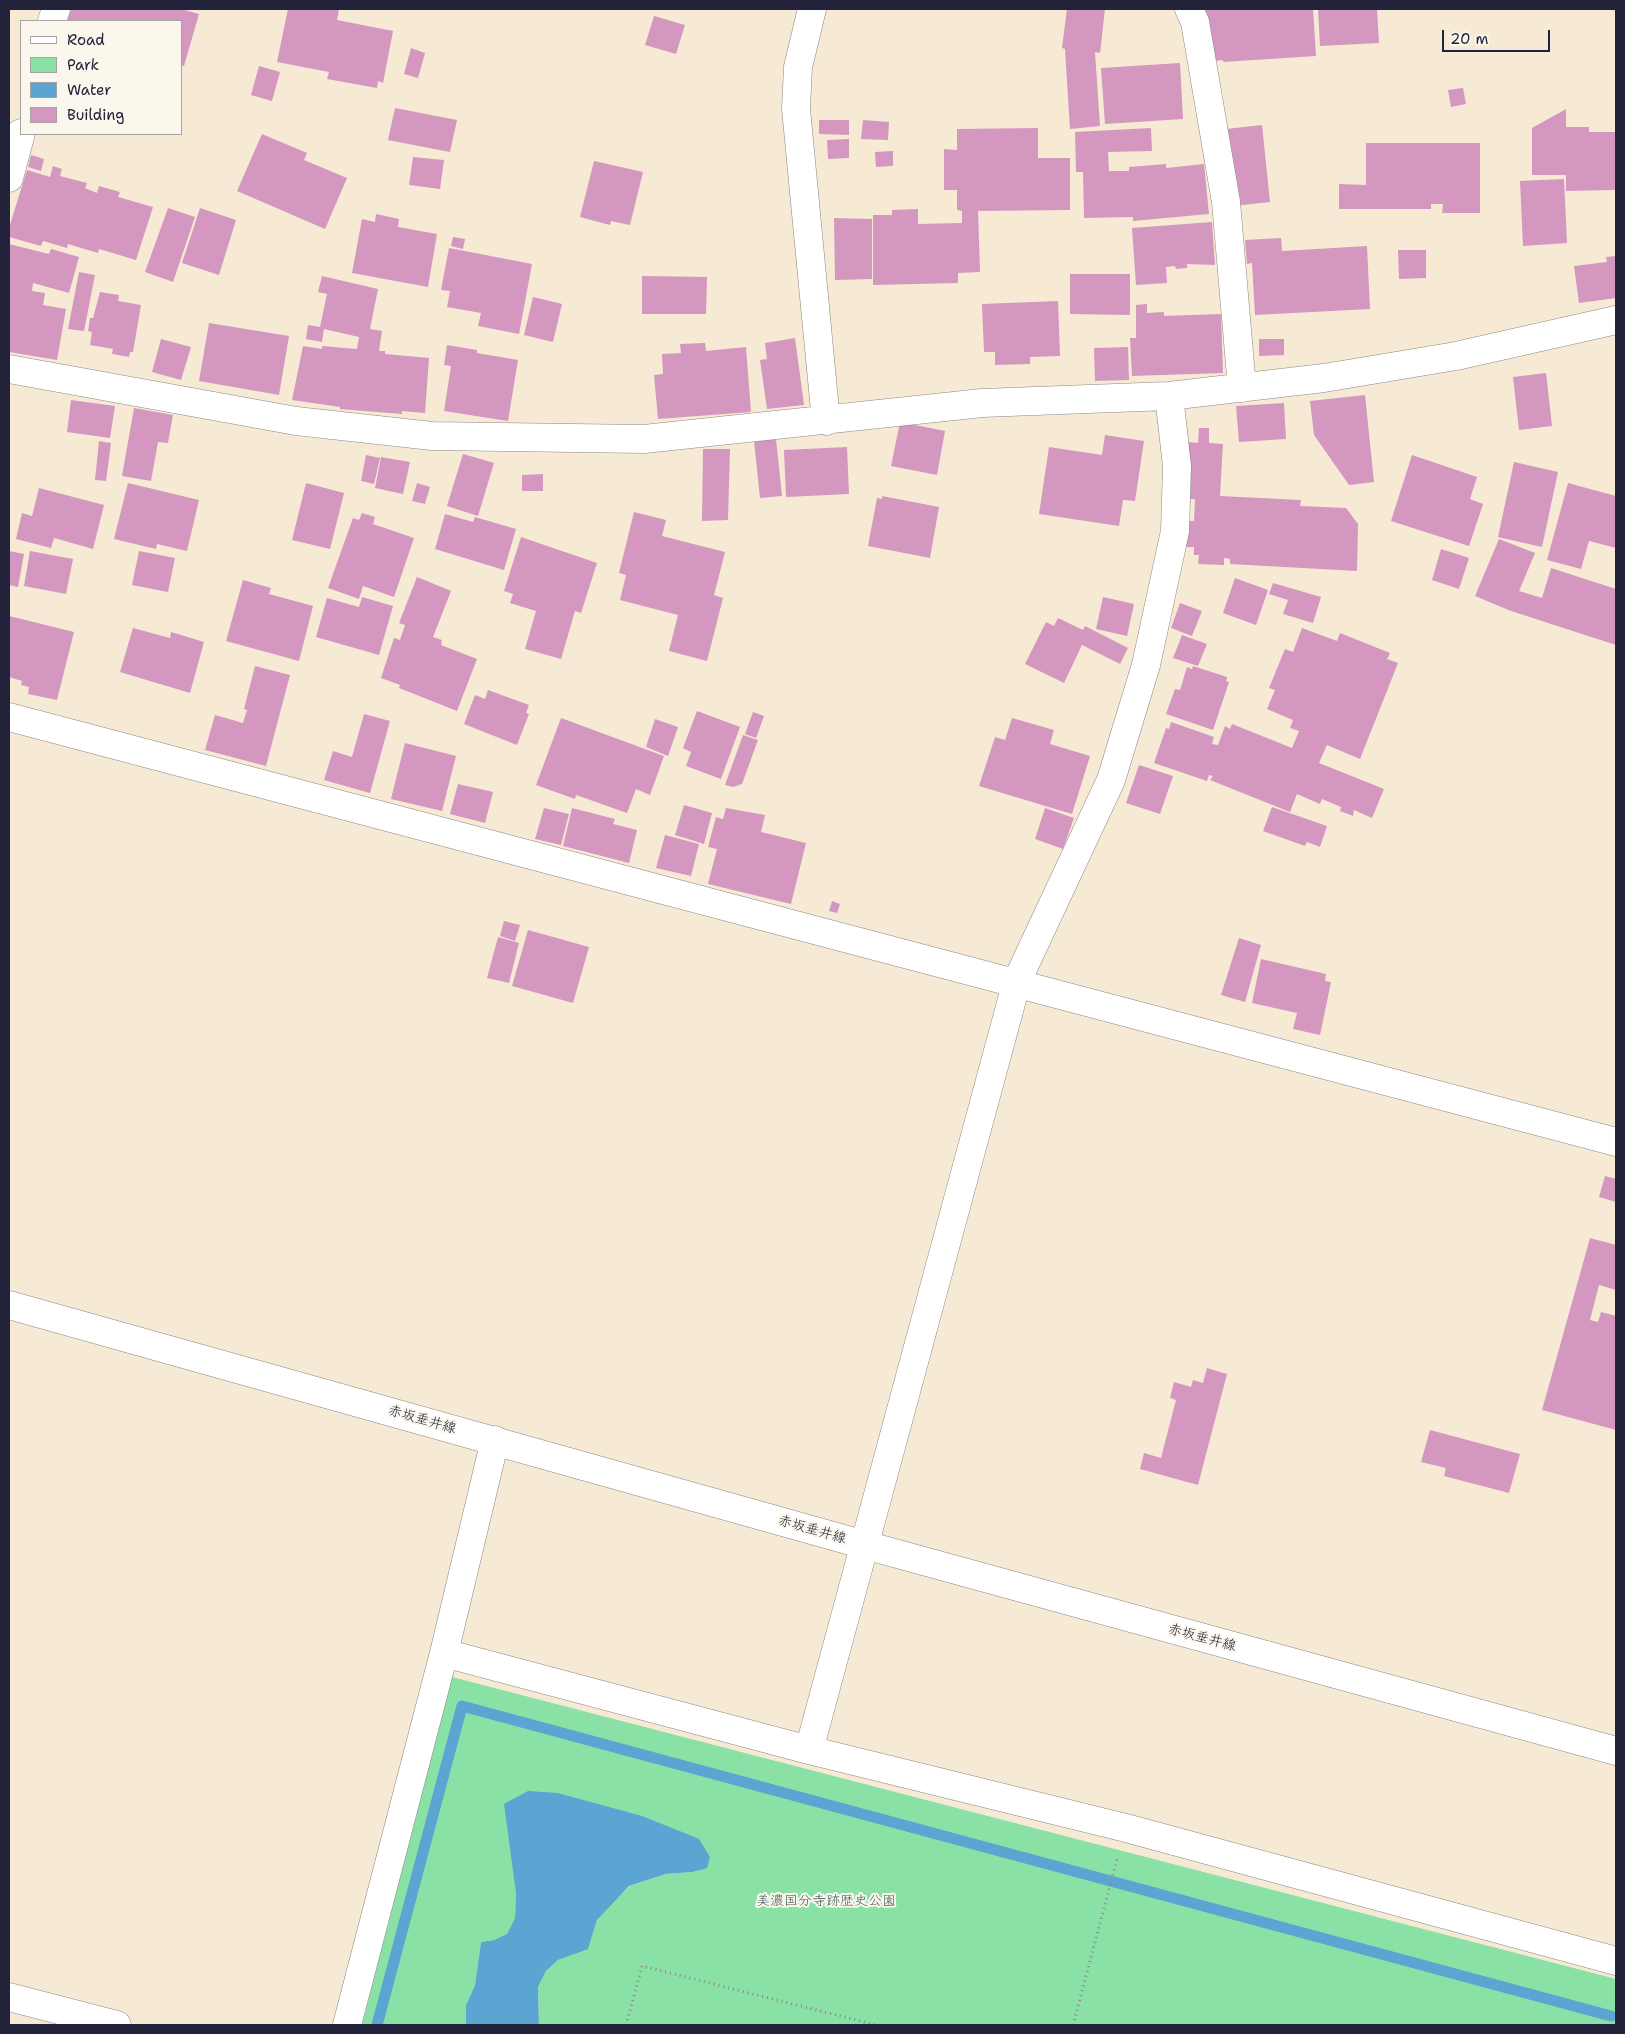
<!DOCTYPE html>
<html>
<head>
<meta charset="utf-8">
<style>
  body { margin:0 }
  #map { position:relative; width:1625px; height:2034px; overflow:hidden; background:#f6ead5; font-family:"Shantell Sans",sans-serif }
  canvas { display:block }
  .frame { position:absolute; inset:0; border:10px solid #22223b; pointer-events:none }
  .legend { position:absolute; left:20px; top:20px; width:162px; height:115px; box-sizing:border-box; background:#fbf7ec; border:1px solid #a4a2a5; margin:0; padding:6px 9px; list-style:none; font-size:15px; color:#22223b }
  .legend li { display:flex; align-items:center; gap:10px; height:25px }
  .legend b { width:25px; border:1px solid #a4a2a5 }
  .scale { position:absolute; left:1442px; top:30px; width:108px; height:22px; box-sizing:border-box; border:2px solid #22223b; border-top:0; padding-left:6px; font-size:15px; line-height:18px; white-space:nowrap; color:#22223b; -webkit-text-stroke:4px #fbf7ec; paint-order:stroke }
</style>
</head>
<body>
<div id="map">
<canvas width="1625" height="2034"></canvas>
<div class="frame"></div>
<ul class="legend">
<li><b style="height:6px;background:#fff"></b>Road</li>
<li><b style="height:14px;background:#89e1a5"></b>Park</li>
<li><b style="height:14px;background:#5aa5d2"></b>Water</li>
<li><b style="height:14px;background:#d497bf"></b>Building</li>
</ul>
<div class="scale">20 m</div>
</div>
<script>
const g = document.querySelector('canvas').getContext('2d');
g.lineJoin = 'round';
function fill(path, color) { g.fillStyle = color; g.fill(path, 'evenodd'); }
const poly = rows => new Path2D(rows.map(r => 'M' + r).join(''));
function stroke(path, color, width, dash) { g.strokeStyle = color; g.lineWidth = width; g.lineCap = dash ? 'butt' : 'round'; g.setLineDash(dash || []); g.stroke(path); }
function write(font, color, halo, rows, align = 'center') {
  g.font = font + ' "Shantell Sans","Klee One",sans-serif'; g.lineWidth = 4; g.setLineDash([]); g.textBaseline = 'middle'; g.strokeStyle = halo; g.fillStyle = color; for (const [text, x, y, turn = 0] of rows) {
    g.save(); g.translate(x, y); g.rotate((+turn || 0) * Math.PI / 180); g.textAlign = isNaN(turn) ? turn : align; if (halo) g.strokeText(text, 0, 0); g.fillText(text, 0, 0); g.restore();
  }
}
const green = poly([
  [452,1677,1616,1979,1616,2025,539,2025,538,1987,546,1971,558,1960,588,1948,597,1920,614,1901,630,1886,666,1874,692,1872,593,1803,558,1793,516,1893,515,1918,507,1934,494,1940,481,1942,475,1985,466,2005,466,2025,362,2025]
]);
const water = poly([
  [528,1791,558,1793,642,1816,687,1834,699,1839,710,1857,707,1868,692,1872,666,1874,629,1886,597,1920,588,1949,558,1960,546,1971,538,1987,539,2025,466,2025,466,2005,475,1985,481,1942,494,1940,507,1934,515,1918,516,1893,504,1804]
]);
const stream = poly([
  [377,2025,462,1706,1611,2016]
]);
const building = poly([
  [71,9,181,9,199,14,184,66,181,65,181,21,67,21],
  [288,9,339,9,337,20,393,31,383,83,378,81,377,88,327,79,329,72,277,62],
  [1067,9,1105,9,1100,53,1095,52,1100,126,1070,129,1065,49,1062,48],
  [1203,9,1313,9,1316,56,1223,62,1223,60,1214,61],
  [1318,9,1377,9,1379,43,1320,46],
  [654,16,685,25,676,54,645,45],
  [411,48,425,53,418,78,404,74],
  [1180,63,1183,119,1105,124,1101,68],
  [259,66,280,72,272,101,251,95],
  [1463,88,1466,104,1451,107,1448,90],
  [395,108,457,120,450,152,388,140],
  [1566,109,1566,127,1589,127,1589,132,1616,132,1616,190,1566,191,1566,175,1532,175,1532,128],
  [819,120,849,120,849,135,819,134],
  [863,120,889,122,888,140,861,139],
  [1262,125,1270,202,1233,206,1226,129],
  [1038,128,1038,158,1070,158,1070,210,978,211,980,272,958,273,958,283,873,285,873,215,892,215,892,210,918,209,918,224,962,223,962,211,957,210,957,190,944,190,944,149,957,150,957,129],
  [1151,128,1152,151,1108,152,1109,171,1129,171,1129,167,1166,164,1166,168,1204,164,1209,214,1133,221,1133,217,1084,218,1083,172,1076,172,1075,132],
  [262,134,307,153,304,160,347,178,325,229,237,191],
  [849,139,849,158,828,159,827,140],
  [1366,143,1480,143,1480,213,1442,213,1443,204,1431,204,1431,209,1339,209,1339,184,1366,185],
  [893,151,893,166,876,167,875,152],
  [31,155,44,159,41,171,28,167],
  [413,157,444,160,440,189,409,185],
  [594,161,643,172,630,225,611,221,610,225,580,217],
  [53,166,62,169,60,176,87,183,85,188,97,193,99,186,120,192,118,197,153,207,136,260,99,249,98,253,68,244,67,248,43,241,41,246,9,237,9,228,27,170,50,177],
  [1564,179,1567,243,1523,246,1520,181],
  [168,208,195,217,173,282,145,272],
  [200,208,236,220,219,275,182,263],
  [376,214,399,219,398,227,437,234,428,287,352,273,362,219,375,222],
  [834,218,872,219,872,279,835,280],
  [1212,222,1215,265,1187,264,1187,268,1176,269,1175,266,1166,267,1167,283,1136,285,1132,228],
  [453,237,465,239,463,249,451,246],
  [1281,238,1282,251,1367,246,1370,309,1255,315,1252,263,1247,264,1245,240],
  [9,244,49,254,51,249,79,257,69,293,33,283,32,291,45,293,43,305,66,309,57,360,9,352],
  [449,248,532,264,519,334,478,326,481,313,447,307,450,291,441,290],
  [1398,250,1426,250,1426,278,1399,279],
  [1616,256,1616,298,1579,303,1574,266,1607,262,1606,257],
  [79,272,95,275,84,331,68,329],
  [1070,274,1130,274,1130,315,1070,314],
  [322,276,378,289,370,329,382,331,379,351,385,351,385,354,429,358,425,413,402,411,402,414,340,409,340,407,292,400,303,346,322,349,322,346,357,349,359,337,324,329,322,342,306,339,308,325,320,327,327,294,318,292],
  [642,276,707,277,706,314,642,314],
  [100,292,119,295,118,301,141,305,133,352,130,352,129,357,112,354,113,349,90,345,92,332,88,331,90,318,93,318],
  [533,297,562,304,553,342,524,335],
  [1058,301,1060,356,1030,357,1030,364,995,365,995,352,984,352,982,304],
  [1147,304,1147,313,1164,312,1164,316,1221,314,1223,373,1132,376,1130,338,1136,338,1136,305],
  [209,323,289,336,279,395,199,381],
  [795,338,804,405,767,409,760,360,767,359,765,343],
  [161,339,191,347,181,380,152,372],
  [1259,339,1284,339,1284,355,1259,356],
  [705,343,706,351,746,347,751,412,658,419,654,375,663,374,662,354,681,353,680,344],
  [447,345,477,350,477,353,518,360,508,421,444,411,451,366,444,365],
  [1128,347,1129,380,1095,381,1094,348],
  [1546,373,1552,426,1519,430,1513,377],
  [1365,395,1374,482,1349,485,1314,435,1310,401],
  [71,400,115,406,110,438,67,432],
  [1284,403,1286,439,1239,442,1236,406],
  [134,408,173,415,168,443,158,442,151,481,122,476],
  [900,422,945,431,937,475,891,466],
  [1199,428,1209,428,1209,443,1223,444,1220,496,1301,500,1300,506,1346,508,1358,524,1357,571,1230,564,1230,559,1224,558,1224,565,1198,564,1199,555,1194,555,1194,547,1186,547,1188,521,1194,521,1195,499,1186,499,1189,442,1198,443],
  [1105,435,1144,441,1135,501,1123,500,1119,526,1039,514,1049,447,1102,455],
  [776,439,782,496,760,498,754,441],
  [99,441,111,443,106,481,95,480],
  [847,447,849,494,786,497,784,450],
  [703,449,730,449,728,520,702,521],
  [463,454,494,463,478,516,447,506],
  [366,455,380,458,374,484,361,481],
  [1412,455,1477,477,1470,499,1483,504,1469,546,1391,521],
  [381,457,410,462,403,494,375,488],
  [1514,462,1558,472,1542,547,1498,537],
  [543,474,543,491,522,491,522,475],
  [128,483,199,500,187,551,157,544,156,549,114,539],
  [306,483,344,493,330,549,292,540],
  [417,483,430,487,425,504,412,501],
  [1568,483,1616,496,1616,548,1589,541,1581,569,1547,560],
  [39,488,104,505,93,549,54,538,51,548,16,539,22,513,32,516],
  [882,496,939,507,930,558,868,546,877,498,882,499],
  [634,512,666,520,662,536,725,552,714,595,723,598,707,661,669,651,678,615,620,600,626,575,619,573],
  [362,513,375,517,373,524,414,538,394,597,363,586,359,599,328,588,353,518,359,520],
  [445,514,473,522,475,517,516,529,504,570,435,549],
  [521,537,597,563,581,613,575,611,561,659,525,649,536,611,510,603,513,594,504,591],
  [1499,539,1535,553,1519,591,1542,598,1551,568,1616,589,1616,645,1511,611,1475,596],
  [1441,549,1469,558,1459,589,1432,580],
  [9,551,24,554,18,587,9,585],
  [30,551,73,559,66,594,24,586],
  [139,551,175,558,168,592,132,585],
  [417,577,451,591,433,637,442,640,441,645,477,659,457,711,399,688,400,685,381,678,394,638,400,640,405,625,399,623],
  [1235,578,1268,590,1256,625,1223,613],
  [243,580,271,588,269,594,313,606,299,661,226,641],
  [1273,583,1321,597,1313,623,1283,614,1288,600,1269,594],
  [362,597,393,606,379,655,316,637,327,598,359,607],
  [1103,597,1134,604,1127,636,1096,629],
  [1180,603,1202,611,1192,636,1171,628],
  [9,616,74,632,57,700,28,694,29,687,21,685,22,681,9,677],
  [1058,618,1083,630,1085,626,1128,648,1120,664,1082,645,1064,683,1025,664,1046,622,1054,626],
  [133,628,170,638,171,632,204,642,190,693,120,672],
  [1302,628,1337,641,1340,633,1390,653,1387,659,1398,663,1360,759,1327,745,1319,763,1384,789,1372,818,1354,810,1353,816,1340,811,1341,807,1322,799,1320,804,1297,794,1290,812,1210,780,1213,776,1209,775,1207,781,1154,763,1166,728,1169,729,1171,722,1214,737,1212,744,1218,745,1225,726,1230,729,1232,724,1292,748,1299,731,1290,728,1293,720,1267,709,1275,690,1269,688,1285,649,1293,652],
  [1182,635,1207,644,1198,666,1173,658],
  [255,666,290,675,266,766,205,750,215,715,243,723,247,710,244,709],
  [1193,666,1227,677,1226,681,1229,682,1213,730,1166,714,1175,689,1180,690,1187,667,1192,669],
  [488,690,529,705,526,713,529,714,517,745,464,724,475,695,485,699],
  [697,711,740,727,721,779,686,766,691,752,683,748],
  [753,712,764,716,756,738,745,734],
  [364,714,390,721,370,793,324,780,333,751,352,757],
  [561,718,664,756,650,795,636,789,627,813,576,795,575,799,536,785],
  [1012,718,1054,730,1050,744,1090,756,1072,814,979,786,995,737,1005,740],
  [655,719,678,727,668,756,646,747],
  [743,735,758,740,742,784,733,787,725,785],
  [405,743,456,756,442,811,391,799],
  [1139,765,1173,776,1160,814,1126,803],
  [458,784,493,792,485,823,450,814],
  [684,805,712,813,704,844,675,835],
  [1272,807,1327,826,1320,847,1307,842,1305,846,1263,831],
  [544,808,569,814,561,845,535,839],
  [572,808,615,819,613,824,637,830,629,863,563,846],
  [726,808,765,815,761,832,806,843,791,904,708,884,717,849,708,847,716,817,723,819],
  [1045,808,1074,818,1063,849,1035,839],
  [665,835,699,844,691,876,656,868],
  [832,901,840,904,837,913,829,911],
  [504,921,520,925,515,941,500,936],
  [528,930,589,947,573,1003,512,986],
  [498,937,519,943,509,983,487,978],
  [1239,938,1261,945,1245,1002,1221,995],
  [1261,959,1326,974,1325,981,1331,982,1320,1035,1293,1029,1297,1013,1252,1003],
  [1605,1176,1616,1179,1616,1202,1599,1197],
  [1590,1238,1616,1245,1616,1290,1599,1285,1590,1320,1598,1322,1601,1312,1616,1316,1616,1430,1542,1410],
  [1207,1368,1227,1374,1198,1485,1140,1469,1144,1453,1161,1458,1176,1400,1170,1398,1174,1382,1191,1387,1193,1380,1203,1383],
  [1430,1430,1520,1454,1509,1493,1444,1476,1446,1468,1421,1462]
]);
const path = poly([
  [626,2025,642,1966,876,2025],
  [1073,2025,1117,1859]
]);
const minor = poly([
  [812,9,798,67,796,109,826,421],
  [1189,9,1195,22,1226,202,1242,388],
  [9,369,296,421,432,436,644,439,982,403,1169,396,1324,378,1456,356,1616,320],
  [9,717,1616,1142],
  [444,1653,809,1750,1126,1828,1616,1961],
  [809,1750,1017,981,1111,780,1146,665,1175,531,1177,466,1169,396],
  [9,1997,117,2025],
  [347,2025,444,1653,495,1440]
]);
const major = poly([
  [52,21,56,9],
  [9,178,21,133],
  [9,1305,865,1545,1616,1751]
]);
const streetNames = [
  ["赤坂垂井線",422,1420,16],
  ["赤坂垂井線",812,1530,16],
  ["赤坂垂井線",1202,1638,15]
];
const parkNames = [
  ["美濃国分寺跡歴史公園",826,1901]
];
fill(green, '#89e1a5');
fill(water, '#5aa5d2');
stroke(stream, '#5aa5d2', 11);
fill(building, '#d497bf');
stroke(minor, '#8c8688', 29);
stroke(major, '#8c8688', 29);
stroke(path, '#8c8688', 3, [1, 4]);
stroke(minor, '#fff', 28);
stroke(major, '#fff', 28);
write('14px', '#22223b', '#fbf7ec', streetNames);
write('14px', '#415b5b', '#fbf7ec', parkNames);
</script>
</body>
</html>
